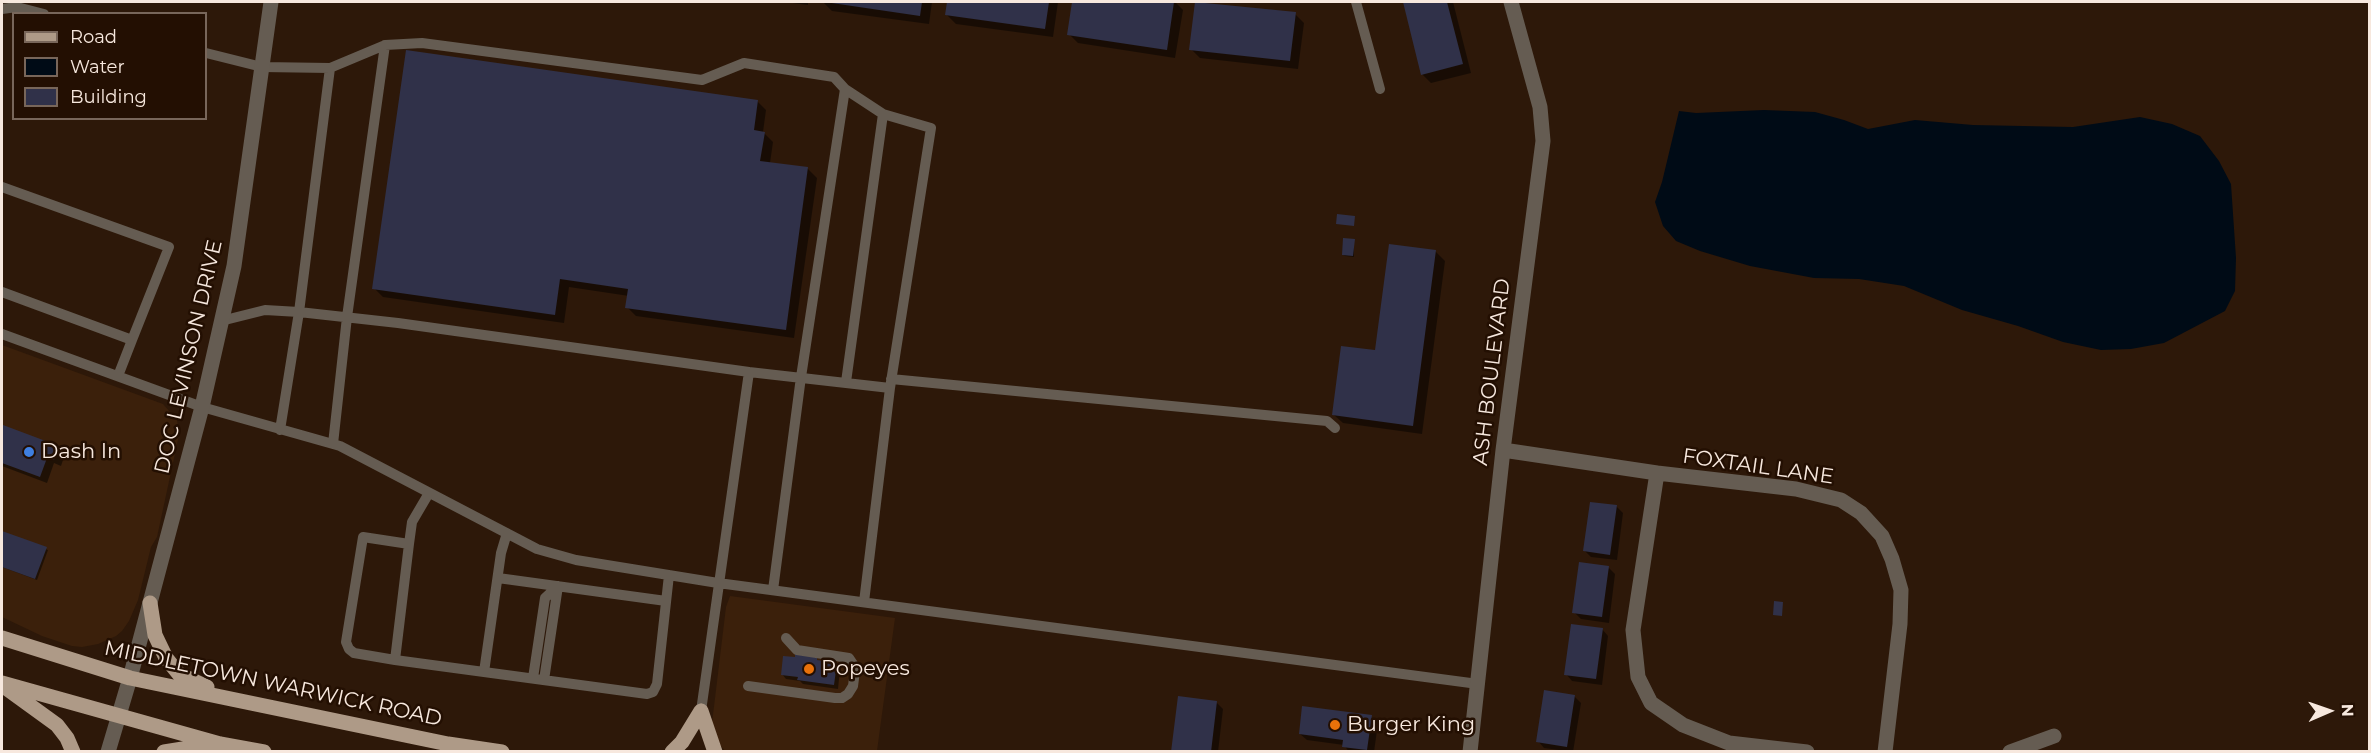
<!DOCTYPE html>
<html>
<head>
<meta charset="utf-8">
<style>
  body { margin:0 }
  #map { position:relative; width:2371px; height:753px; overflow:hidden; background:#2d1809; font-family:Montserrat,sans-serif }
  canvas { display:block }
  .frame { position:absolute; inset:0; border:3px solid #f7e8de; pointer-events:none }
  .legend { position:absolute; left:12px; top:12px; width:195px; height:108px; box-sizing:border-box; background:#230f02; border:2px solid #78665a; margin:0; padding:8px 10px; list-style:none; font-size:18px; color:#f7e8de }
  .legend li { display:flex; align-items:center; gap:12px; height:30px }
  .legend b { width:30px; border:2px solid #78665a }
  .north { position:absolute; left:2299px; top:681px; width:60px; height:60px; -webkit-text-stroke:4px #230f02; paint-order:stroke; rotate:88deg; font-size:16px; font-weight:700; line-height:24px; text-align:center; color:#f7e8de }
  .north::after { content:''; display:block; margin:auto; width:21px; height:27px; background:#f7e8de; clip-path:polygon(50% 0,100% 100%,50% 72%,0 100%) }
</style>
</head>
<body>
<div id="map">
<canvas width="2371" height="753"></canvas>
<div class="frame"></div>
<ul class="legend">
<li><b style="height:8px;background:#ae9a87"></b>Road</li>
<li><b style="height:16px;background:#000b16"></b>Water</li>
<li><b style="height:16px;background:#303149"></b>Building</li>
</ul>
<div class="north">N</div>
</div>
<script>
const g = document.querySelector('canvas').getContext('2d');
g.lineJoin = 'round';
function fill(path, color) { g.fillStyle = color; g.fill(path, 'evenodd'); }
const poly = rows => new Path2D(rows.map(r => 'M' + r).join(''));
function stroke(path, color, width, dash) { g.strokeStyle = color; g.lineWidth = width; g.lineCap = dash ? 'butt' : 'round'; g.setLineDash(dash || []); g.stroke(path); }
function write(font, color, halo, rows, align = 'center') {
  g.font = font + ' Montserrat,sans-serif'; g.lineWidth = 5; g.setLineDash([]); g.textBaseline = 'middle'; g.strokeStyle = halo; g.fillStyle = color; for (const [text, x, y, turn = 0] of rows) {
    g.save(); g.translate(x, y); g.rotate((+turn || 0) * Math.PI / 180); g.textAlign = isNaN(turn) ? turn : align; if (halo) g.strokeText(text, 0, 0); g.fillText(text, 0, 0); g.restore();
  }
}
const built = poly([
  [2,345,163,404,177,420,179,435,157,537,151,547,138,600,129,621,122,631,116,636,98,644,82,647,72,646,42,636,2,617],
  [730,596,895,618,877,751,726,752,720,745,712,723,726,607]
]);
const water = poly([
  [1764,110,1815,112,1844,120,1868,129,1915,120,1973,125,2073,127,2140,117,2172,124,2200,136,2219,161,2231,184,2236,258,2235,291,2225,311,2164,343,2131,349,2101,350,2063,342,2018,326,1962,310,1904,286,1859,279,1814,278,1750,266,1700,251,1676,241,1663,226,1655,202,1662,182,1679,111,1696,113]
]);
const shadow = poly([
  [785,2,808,2,808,5],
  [823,2,932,2,929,24,832,11],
  [949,2,1058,2,1053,37,956,24,947,15],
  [1074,2,1175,2,1183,10,1175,58,1078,43,1069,34],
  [1404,2,1453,2,1471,73,1431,83,1422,74],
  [1295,14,1304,23,1298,69,1200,58,1191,49],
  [757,101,766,110,763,132,773,142,770,163,808,169,817,178,794,338,636,316,627,307,629,296,569,287,564,323,383,297,374,288],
  [1354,240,1354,257,1345,256,1343,255],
  [1390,246,1436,252,1445,261,1422,434,1343,423,1334,415,1376,352],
  [4,427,58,447,65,454,61,466,54,463,47,483,2,466,2,434],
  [1616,506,1623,513,1617,560,1591,557,1585,551],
  [2,532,48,550,37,580,2,567],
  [1609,568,1615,574,1609,623,1581,619,1574,612],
  [1602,629,1608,636,1602,685,1572,681,1566,674],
  [816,659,820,662,836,665,840,669,838,689,803,684,800,681,786,679,782,674],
  [1574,696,1581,703,1573,752,1544,748,1538,741],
  [1217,703,1223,709,1218,752,1173,752],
  [1371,717,1378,723,1374,752,1349,752,1344,745,1307,740,1300,734]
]);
const building = poly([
  [825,2,922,2,920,16],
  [947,2,1049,2,1045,29,945,15],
  [1072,2,1174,2,1167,50,1067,35],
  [1195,2,1296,12,1290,61,1189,50],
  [1403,2,1447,2,1463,64,1421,75],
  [406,50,758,100,754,130,765,132,760,161,808,167,786,330,625,308,628,289,560,279,555,315,372,289],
  [1337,214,1355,216,1354,226,1336,224],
  [1343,238,1355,239,1353,256,1342,255],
  [1389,244,1436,250,1413,426,1332,415,1341,346,1375,350],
  [3,425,59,446,54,460,47,458,40,477,2,463],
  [1590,502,1617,505,1610,555,1583,551],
  [2,531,47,547,35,579,2,567],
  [1579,562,1609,566,1602,617,1572,613],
  [1774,601,1783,602,1782,616,1773,615],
  [1571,624,1603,628,1596,679,1564,675],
  [795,654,817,657,817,660,837,663,834,685,797,680,798,677,781,675,783,656,795,657],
  [1544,690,1575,695,1567,747,1536,742],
  [1178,696,1217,701,1211,752,1171,752],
  [1302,706,1372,715,1367,750,1342,747,1343,740,1299,734]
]);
const service = poly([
  [1356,2,1380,89],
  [2,9,17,7,44,14],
  [206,53,262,67,330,68,385,45],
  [845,89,883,114,931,128,890,388],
  [2,187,169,247,132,340,2,292],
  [221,321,265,310,299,312,330,68],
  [2,334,202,407,340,446,537,549,576,560,718,583,1478,684],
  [749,372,890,388,864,602],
  [118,376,132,340],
  [891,379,1327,421,1335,428],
  [846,382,883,114],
  [280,430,299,312,398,323,749,372,701,711],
  [333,444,347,317,385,45,422,43,702,80,744,63,834,77,845,89,801,377,773,590],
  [409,544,363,537,346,642,349,649,354,653,395,660,409,544,412,522,429,493],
  [498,578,666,601],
  [395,660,647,694,653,692,657,684,669,575],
  [484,672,501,553,507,533],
  [533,678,545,598,558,586],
  [544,680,558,586],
  [748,686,835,698,842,698,848,694,853,686,855,671,853,664,849,658,797,650,786,638]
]);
const minor = poly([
  [1503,450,1657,473,1796,489,1841,500,1861,513,1882,536,1892,559,1901,590,1900,624,1885,752],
  [1657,473,1633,630,1638,677,1651,703,1683,725,1729,743,1807,752],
  [108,752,130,678,202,407,234,266,271,2],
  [1470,752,1503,450,1543,141,1540,107,1511,2],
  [2010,752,2054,736]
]);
const primary = poly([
  [150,603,155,635,166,658,179,674,207,687],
  [2,638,130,678,448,744,502,752],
  [2,683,220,744,264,752],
  [6,688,57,725,67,738,73,752],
  [701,711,715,752],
  [164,752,208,745],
  [672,752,682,742,701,711]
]);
const markers = [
  [29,452,6,"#3f7fe0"],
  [809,669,6,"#e8710a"],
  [1335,725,6,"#e8710a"]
];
const streetNames = [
  ["DOC LEVINSON DRIVE",189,357,-77],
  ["ASH BOULEVARD",1492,372,-83],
  ["FOXTAIL LANE",1758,467,8],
  ["MIDDLETOWN WARWICK ROAD",273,684,12]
];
const poiNames = [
  ["Dash In",41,452],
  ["Popeyes",821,669],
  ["Burger King",1347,725]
];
fill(built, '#3b200b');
fill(water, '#000b16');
fill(shadow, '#0007');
fill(building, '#303149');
stroke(service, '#655c52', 10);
stroke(minor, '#655c52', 15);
stroke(primary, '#ae9a87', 15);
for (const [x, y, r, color] of markers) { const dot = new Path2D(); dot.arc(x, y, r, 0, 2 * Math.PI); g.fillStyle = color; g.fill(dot); stroke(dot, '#230f02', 2); }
write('21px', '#f7e8de', '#230f02', streetNames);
write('21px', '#f7e8de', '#230f02', poiNames, 'left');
</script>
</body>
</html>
